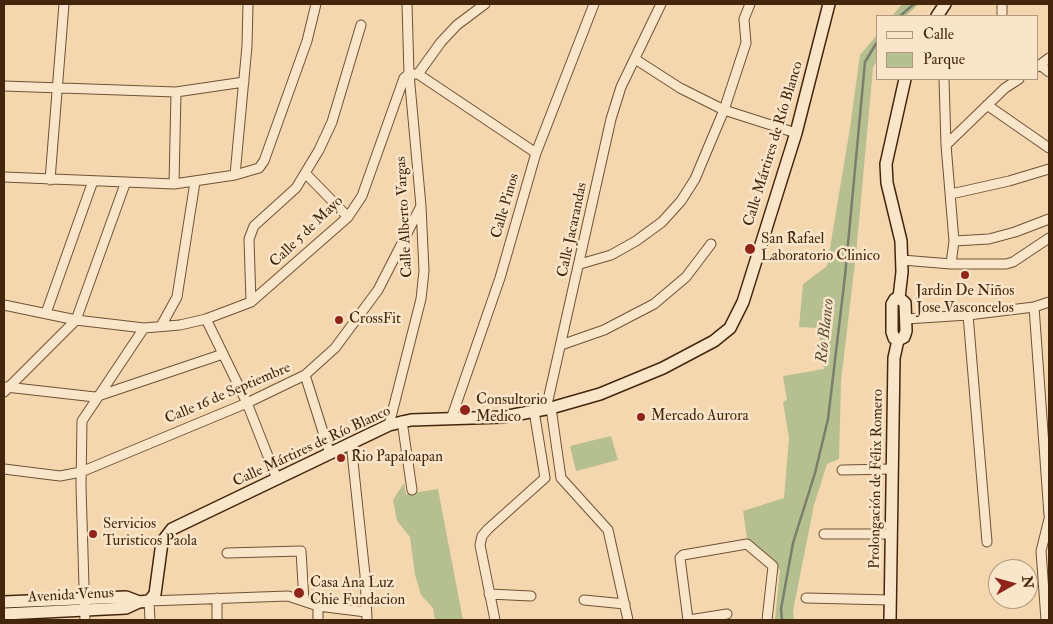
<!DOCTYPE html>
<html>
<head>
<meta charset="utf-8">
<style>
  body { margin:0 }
  #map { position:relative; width:1053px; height:624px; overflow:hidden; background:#f4d7ae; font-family:"IM FELL Double Pica",serif }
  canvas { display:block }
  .frame { position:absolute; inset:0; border:5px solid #44260c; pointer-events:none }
  .legend { position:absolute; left:876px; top:15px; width:162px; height:65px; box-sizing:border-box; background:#f8e5ca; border:1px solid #b0997e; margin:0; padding:6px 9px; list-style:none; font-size:15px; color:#44260c }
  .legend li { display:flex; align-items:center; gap:10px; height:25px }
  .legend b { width:25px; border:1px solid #b0997e }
  .north { position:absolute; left:988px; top:559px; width:50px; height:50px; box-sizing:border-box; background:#f8e5ca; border:1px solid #b0997e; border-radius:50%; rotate:83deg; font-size:14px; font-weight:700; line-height:20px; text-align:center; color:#44260c }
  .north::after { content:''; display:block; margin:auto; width:18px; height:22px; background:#8f2418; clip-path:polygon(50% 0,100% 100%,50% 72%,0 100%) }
</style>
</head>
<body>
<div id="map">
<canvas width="1053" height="624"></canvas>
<div class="frame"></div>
<ul class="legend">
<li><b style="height:6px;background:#f8e5ca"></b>Calle</li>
<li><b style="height:14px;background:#b6bf8f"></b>Parque</li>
</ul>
<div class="north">N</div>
</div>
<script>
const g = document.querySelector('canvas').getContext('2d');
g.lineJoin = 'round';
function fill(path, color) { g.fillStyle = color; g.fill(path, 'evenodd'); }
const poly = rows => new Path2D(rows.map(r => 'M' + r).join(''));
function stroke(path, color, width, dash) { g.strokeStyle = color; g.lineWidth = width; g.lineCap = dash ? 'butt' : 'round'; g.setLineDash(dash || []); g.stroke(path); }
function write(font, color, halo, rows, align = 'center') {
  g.font = font + ' "IM FELL Double Pica",serif'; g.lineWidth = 5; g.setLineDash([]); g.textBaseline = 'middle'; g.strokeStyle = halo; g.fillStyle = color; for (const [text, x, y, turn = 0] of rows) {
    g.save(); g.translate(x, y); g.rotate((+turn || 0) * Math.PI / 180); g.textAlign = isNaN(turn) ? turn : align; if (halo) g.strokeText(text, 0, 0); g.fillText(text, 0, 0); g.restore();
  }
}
const green = poly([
  [902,4,919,4,906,16,892,16],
  [877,35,877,60,873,68,856,254,841,381,839,459,827,464,814,505,793,611,794,620,775,620,780,570,747,538,743,511,784,498,789,438,783,402,787,400,783,376,824,369,818,328,799,327,803,284,827,266,850,128,860,55],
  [611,436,618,460,576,471,570,446],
  [404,483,406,494,438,489,463,620,435,620,433,608,421,595,415,575,410,537,397,521,393,500]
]);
const stream = poly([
  [900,16,914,4],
  [782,620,781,609,793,543,815,473,828,419,845,276,865,62,877,42]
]);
const street = poly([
  [1002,4,1002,16],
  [635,59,680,88,724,110,796,133],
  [1040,65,1049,72],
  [1037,67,1049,58],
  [409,74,418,74,536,153],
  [418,74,441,42,457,25,485,4],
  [944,79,946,145,954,241,951,264],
  [4,86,176,92,244,82],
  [987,105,1049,148],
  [946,145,1005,88,1019,79],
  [306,174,348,217],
  [235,175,247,46,248,4],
  [4,177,174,184,235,175,259,168,264,161,307,41,316,4],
  [50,180,64,4],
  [174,184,176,92],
  [951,194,1009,181,1049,169],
  [954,241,989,239,1015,232,1049,219],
  [902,260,951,264,1006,264,1013,262,1049,238],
  [580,264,611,255,636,241,662,222,681,201,695,179,724,110,746,43,744,19,750,4],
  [251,302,249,239,254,226,296,188,319,150,332,122,361,25],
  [4,305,76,320,144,328,180,325,206,319,251,302,348,217,362,196,404,78,409,74],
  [1034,307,1049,515],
  [46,313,93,181],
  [968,315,987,542],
  [206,319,247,403,277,479],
  [906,319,968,315,1034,307,1049,302],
  [161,326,177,297,195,182],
  [561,345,604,330,654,304,686,277,711,244],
  [305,375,330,454],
  [6,387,95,397,223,354],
  [4,392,76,320,125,184],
  [551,408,561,478,608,530,628,620],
  [546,409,611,119,621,87,661,4],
  [451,419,500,278,536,153,594,4],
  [402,421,412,490],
  [389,425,421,299,424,271,421,206,409,74,407,4],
  [351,443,365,575,367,620],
  [4,469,60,476,81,472,247,403,305,375,335,348,378,290,421,206],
  [842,470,892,469],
  [824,534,891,534],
  [227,553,301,551,304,601],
  [489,594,531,596],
  [217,598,217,620],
  [806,598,890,600],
  [584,600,625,604],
  [85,620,81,486,82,421,144,328],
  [150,620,149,601,288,596,318,606,366,612],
  [318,620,318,606],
  [495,620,480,545,482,536,488,529,545,478,534,411],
  [688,620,680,558,683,555,747,544,773,566,767,620],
  [689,620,727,614],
  [1046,620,1041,551,1049,519]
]);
const secondary = poly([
  [937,16,945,4],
  [899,298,902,272,901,241,887,183,886,164,905,79],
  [898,340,894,338,892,332,892,304,895,299,899,298],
  [898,340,904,337,906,331,905,303,899,298],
  [4,602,126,597,139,602],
  [4,614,126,608,139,602,149,601,155,594,162,542,172,529,389,425,411,420,503,417,551,408,600,394,663,368,714,341,730,328,743,302,796,133,829,4],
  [890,620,894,358,898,340]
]);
const markers = [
  [750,249,6,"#8f2418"],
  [965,275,5,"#8f2418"],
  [339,320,5,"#8f2418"],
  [465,410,6,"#8f2418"],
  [641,417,5,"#8f2418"],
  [341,458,5,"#8f2418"],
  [93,534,5,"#8f2418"],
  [299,593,6,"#8f2418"]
];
const streetNames = [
  ["Calle Mártires de Río Blanco",774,144,-73],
  ["Calle Pinos",506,206,-74],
  ["Calle Alberto Vargas",405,217,-93],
  ["Calle Jacarandas",573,230,-78],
  ["Calle 5 de Mayo",307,232,-44],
  ["Calle 16 de Septiembre",228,394,-23],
  ["Calle Mártires de Río Blanco",312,447,-25],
  ["Prolongación de Félix Romero",877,479,-89],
  ["Avenida Venus",71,596,-3]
];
const poiNames = [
  ["San Rafael",761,240],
  ["Laboratorio Clinico",761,257],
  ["Jardin De Niños",965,292,"center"],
  ["Jose Vasconcelos",965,309,"center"],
  ["CrossFit",349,320],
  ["Consultorio",476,401],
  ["Medico",476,418],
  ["Mercado Aurora",651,417],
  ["Rio Papaloapan",351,458],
  ["Servicios",103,525],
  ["Turisticos Paola",103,542],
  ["Casa Ana Luz",310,584],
  ["Chie Fundacion",310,601]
];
const waterNames = [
  ["Río Blanco",826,331,-84]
];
fill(green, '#b6bf8f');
stroke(stream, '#797f6b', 2.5);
stroke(street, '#705234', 11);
stroke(secondary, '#44260c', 14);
stroke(street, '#f8e5ca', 9);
stroke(secondary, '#f8e5ca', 11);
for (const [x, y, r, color] of markers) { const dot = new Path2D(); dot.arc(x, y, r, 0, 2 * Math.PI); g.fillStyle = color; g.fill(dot); stroke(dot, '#f8e5ca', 2); }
write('15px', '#44260c', '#f8e5ca', streetNames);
write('15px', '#44260c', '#f8e5ca', poiNames, 'left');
write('italic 16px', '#5a4b34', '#f8e5ca', waterNames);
</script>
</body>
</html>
